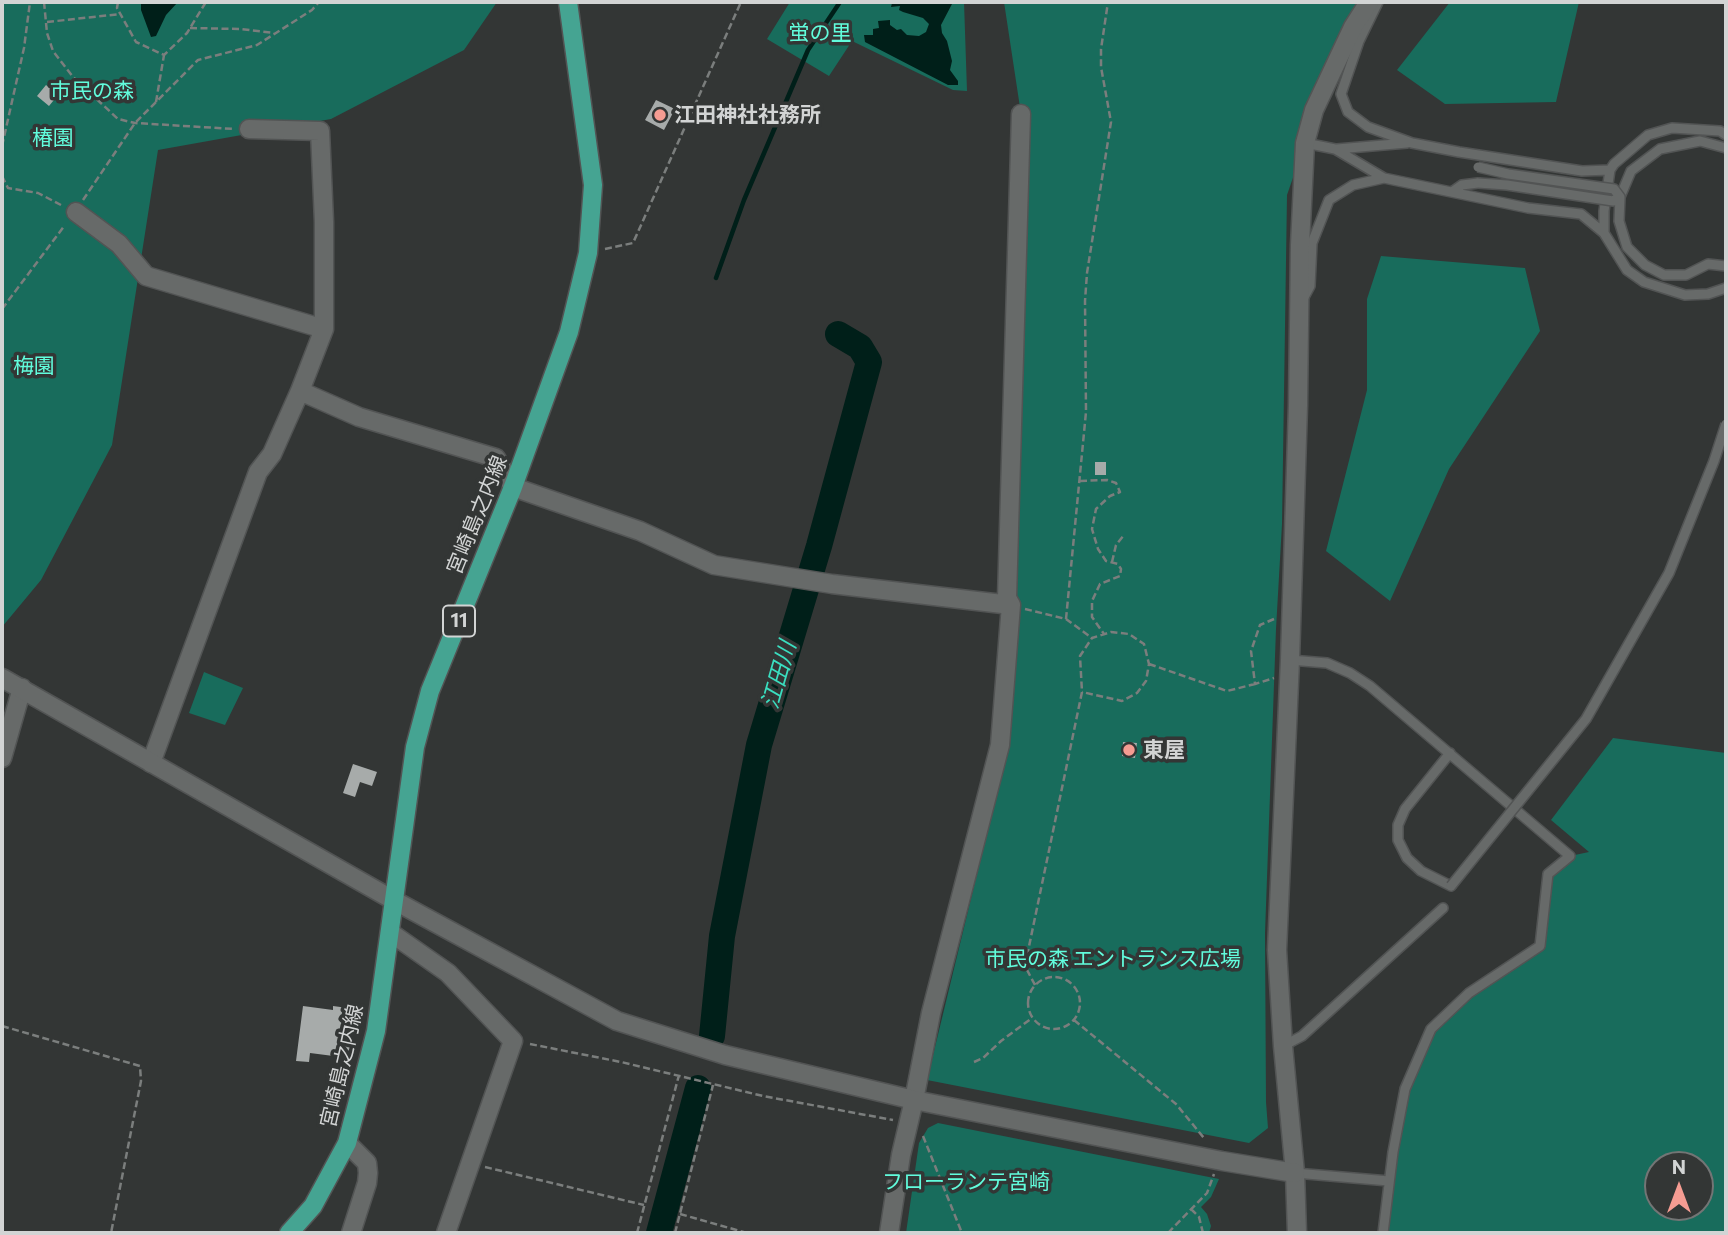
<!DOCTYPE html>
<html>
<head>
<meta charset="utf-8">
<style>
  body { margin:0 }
  #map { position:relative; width:1728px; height:1235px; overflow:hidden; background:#333635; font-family:Commissioner,sans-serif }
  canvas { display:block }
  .frame { position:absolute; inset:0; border:4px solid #d2d4d4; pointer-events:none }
  .north { position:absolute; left:1644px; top:1151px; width:70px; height:70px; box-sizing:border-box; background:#333635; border:2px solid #737575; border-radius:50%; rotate:0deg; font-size:19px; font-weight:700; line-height:28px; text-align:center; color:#d2d4d4 }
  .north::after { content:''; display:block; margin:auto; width:24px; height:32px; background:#f59c92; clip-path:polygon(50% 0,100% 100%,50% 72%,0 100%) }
</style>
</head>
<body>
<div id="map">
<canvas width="1728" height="1235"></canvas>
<div class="frame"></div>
<div class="north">N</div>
</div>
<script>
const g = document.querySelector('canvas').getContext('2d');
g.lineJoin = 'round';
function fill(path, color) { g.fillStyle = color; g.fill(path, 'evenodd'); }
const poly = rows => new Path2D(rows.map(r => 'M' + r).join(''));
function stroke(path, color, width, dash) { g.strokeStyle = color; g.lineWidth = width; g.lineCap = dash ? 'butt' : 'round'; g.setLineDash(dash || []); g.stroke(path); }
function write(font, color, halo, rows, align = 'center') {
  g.font = font + ' Commissioner,"Noto Sans JP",sans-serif'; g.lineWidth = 7; g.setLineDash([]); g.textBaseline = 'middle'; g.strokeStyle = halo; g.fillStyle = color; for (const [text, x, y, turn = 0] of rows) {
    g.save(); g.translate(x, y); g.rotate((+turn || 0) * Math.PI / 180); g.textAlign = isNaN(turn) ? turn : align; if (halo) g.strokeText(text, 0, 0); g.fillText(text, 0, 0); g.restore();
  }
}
const green = poly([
  [2,2,497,2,464,50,331,119,158,150,112,445,41,580,2,627],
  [790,2,964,2,967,91,953,90,852,41,829,76,767,39],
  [1004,2,1369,2,1305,143,1287,195,1282,524,1276,629,1265,933,1266,1102,1268,1128,1249,1143,927,1080,1008,746,1021,114],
  [1450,2,1579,2,1556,102,1445,104,1397,70],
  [1381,256,1525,268,1540,331,1449,469,1390,601,1326,551,1367,390,1367,299],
  [204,672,243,688,225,725,189,713],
  [1613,738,1726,753,1726,1233,1383,1233,1405,1089,1431,1029,1469,993,1540,946,1548,874,1570,856,1589,852,1551,820],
  [1658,1165,1700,1165,1700,1207,1658,1207],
  [938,1123,1219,1179,1211,1197,1201,1207,1207,1214,1211,1226,1209,1233,906,1233,919,1143,928,1128]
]);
const water = poly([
  [141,2,178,2,166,15,156,36,151,37,141,10],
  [898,2,951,2,952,4,941,25,942,33,947,41,952,61,950,70,958,81,958,85,948,85,865,42,864,35,873,35,873,29,879,28,878,21,890,20,890,25,897,30,901,29,907,35,919,36,926,32,929,24,923,18,903,12,899,10,900,6,891,7,892,3]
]);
const stream = poly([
  [716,278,744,200,808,50,840,2]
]);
const river = poly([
  [712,1036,722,936,759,745,819,546,869,362,860,347,838,334],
  [659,1233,698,1088]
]);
const building = poly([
  [46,85,58,95,49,106,37,96],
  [656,100,675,109,664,130,645,120],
  [1095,462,1106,462,1106,475,1095,475],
  [1123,742,1137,743,1135,758,1122,756],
  [353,764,377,772,372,786,360,782,355,797,343,793],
  [303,1006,333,1010,333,1006,355,1009,349,1058,310,1053,309,1062,296,1061]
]);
const path = poly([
  [44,2,47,33,53,51,73,77,118,119,135,123,235,129],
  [118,2,117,8,136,42,164,55,187,33,206,2],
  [47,22,121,14],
  [190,28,240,29,274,33],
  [156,102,164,55],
  [2,146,24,48,30,2],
  [2,176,8,188,38,193,61,205],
  [83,200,135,123,198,60,257,45,312,10,319,2],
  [605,249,633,243,741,2],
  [2,309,65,225],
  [1080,481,1107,480,1116,483,1120,492,1110,496,1096,509,1092,529,1098,549,1106,561,1118,564,1121,569,1120,576,1100,584,1092,601,1092,617,1104,634],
  [1112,562,1116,545,1124,535],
  [1025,609,1066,619,1092,638],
  [1066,619,1086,412,1085,301,1087,273,1111,122,1101,67,1101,49,1108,2],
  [1274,619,1260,625,1251,651,1255,684,1274,678],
  [1149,664,1227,691,1255,684],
  '1028 1003a26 26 0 1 1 52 0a26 26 0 1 1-52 0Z',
  [1035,985,1026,968,1027,956,1082,692,1080,656,1092,638,1111,632,1129,634,1144,644,1149,664,1146,681,1137,693,1122,701,1082,692],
  [1074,1020,1176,1104,1204,1138],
  [2,1026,140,1066,141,1081,111,1233],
  [530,1044,621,1062,763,1096,893,1120],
  [974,1062,983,1058,1001,1041,1032,1018],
  [923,1136,962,1233],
  [485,1167,644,1205],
  [1191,1209,1199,1217,1203,1233],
  [680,1214,747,1233],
  [637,1233,679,1075],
  [675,1233,713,1085],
  [1168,1233,1207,1193,1214,1174]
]);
const service = poly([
  [1378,2,1359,41,1341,94,1348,112,1368,127,1412,143,1459,152,1582,171,1610,170],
  [1726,135,1720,131,1672,128,1648,135,1614,164,1610,170,1604,211,1604,233,1627,270,1644,282,1685,295,1708,294,1726,288],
  [1305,143,1335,149,1384,178],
  [1337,149,1407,143],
  [1452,192,1462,185,1478,183],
  [1620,197,1631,171,1660,149,1700,141,1726,148],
  [1303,299,1310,286,1312,243,1329,200,1353,185,1384,178,1528,208,1581,214,1604,233],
  [1290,660,1327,663,1350,673,1370,686,1570,856,1548,874,1540,946,1469,993,1431,1029,1405,1089,1393,1152,1383,1233],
  [1450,753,1405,809,1398,825,1398,840,1407,858,1421,871,1451,886],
  [1283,1046,1302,1036,1443,908],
  [1295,1173,1389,1181]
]);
const minor = poly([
  [76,212,119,244,146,276,324,329],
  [300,391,359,417,496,458,513,487,640,531,714,565,832,584,1011,605],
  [2,758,22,688],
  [151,763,258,472,272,454,300,391,324,329,324,222,320,131,249,129],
  [391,933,448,973,513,1041,446,1233],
  [914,1100,931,1013,1000,745,1011,605,1007,598,1021,114],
  [347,1143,367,1163,368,1173,367,1183,351,1233],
  [1297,1233,1295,1173,1283,1046,1277,950,1290,660,1298,405,1300,245,1305,143,1314,110,1353,27,1369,2]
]);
const tertiary = poly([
  [2,678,395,901,617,1021,725,1055,914,1100,1222,1161,1295,1173],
  [889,1233,901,1155,914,1100]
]);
const primary = poly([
  [289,1233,313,1206,347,1143,376,1031,415,747,430,691,513,487,569,332,588,253,593,185,568,2]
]);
const serviceBridge = poly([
  [1478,167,1508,174,1614,189,1620,197],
  [1478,183,1507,185,1613,201,1620,197,1619,221,1627,247,1645,265,1664,275,1686,275,1708,264,1726,266],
  [1451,886,1586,719,1669,573,1714,461,1726,424]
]);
const markers = [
  [660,115,7,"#f59c92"],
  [1129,750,7,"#f59c92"]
];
const shields = [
  [459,621,32]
];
const shieldNames = [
  ["11",459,621]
];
const parkNames = [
  ["蛍の里",820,33],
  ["市民の森",92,91],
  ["椿園",53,138],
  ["梅園",34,366],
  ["市民の森 エントランス広場",1113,959],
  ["フローランテ宮崎",966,1182]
];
const poiNames = [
  ["江田神社社務所",674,115],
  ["東屋",1143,750]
];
const streetNames = [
  ["宮崎島之内線",477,515,-68],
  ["宮崎島之内線",342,1066,-77]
];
const waterNames = [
  ["江田川",779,675,-74]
];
fill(green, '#186c5c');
fill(water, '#001f19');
stroke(stream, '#001f19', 4.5);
stroke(river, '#001f19', 26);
fill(building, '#a7abaa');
stroke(service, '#525454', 12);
stroke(minor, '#525454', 21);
stroke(tertiary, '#525454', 21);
stroke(primary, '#525454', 21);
stroke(path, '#7b7e7d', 2.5, [7, 3.5]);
stroke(service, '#676a69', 9);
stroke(minor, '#676a69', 18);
stroke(tertiary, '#676a69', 18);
stroke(primary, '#45a492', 18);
stroke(serviceBridge, '#525454', 12, []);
stroke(serviceBridge, '#676a69', 9);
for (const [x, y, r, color] of markers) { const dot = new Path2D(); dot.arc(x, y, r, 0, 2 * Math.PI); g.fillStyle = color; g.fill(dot); stroke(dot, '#333635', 2.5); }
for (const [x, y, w] of shields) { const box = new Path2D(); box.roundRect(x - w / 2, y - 15.5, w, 31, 5); g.fillStyle = '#333635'; g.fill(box); stroke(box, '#d2d4d4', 2); }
write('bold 19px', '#d2d4d4', null, shieldNames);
write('21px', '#61fcdc', '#333635', parkNames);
write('bold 21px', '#d2d4d4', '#333635', poiNames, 'left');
write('21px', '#d2d4d4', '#333635', streetNames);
write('italic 23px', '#3adfc0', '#333635', waterNames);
</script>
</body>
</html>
